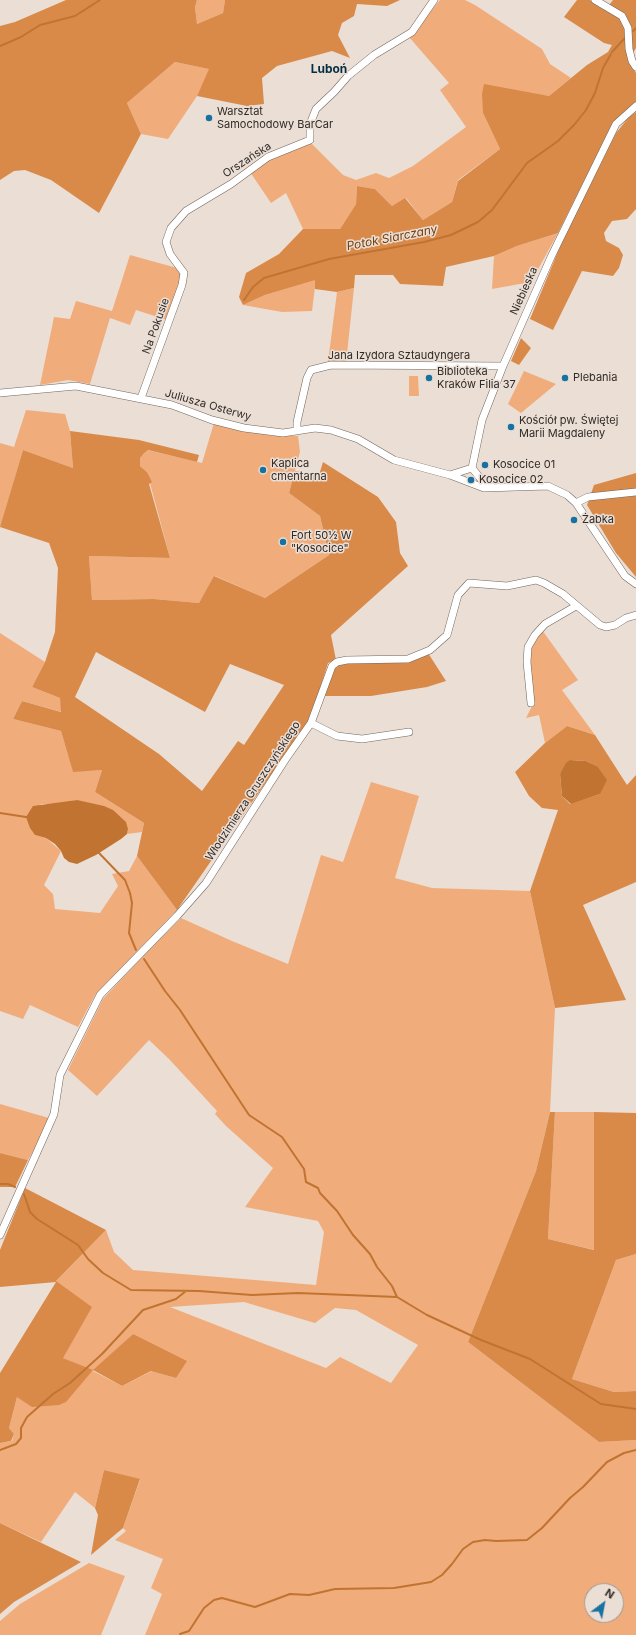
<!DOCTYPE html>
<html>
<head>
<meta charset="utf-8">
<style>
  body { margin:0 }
  #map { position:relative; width:636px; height:1635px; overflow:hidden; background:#ebded5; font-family:Inter,sans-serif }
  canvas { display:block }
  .north { position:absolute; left:584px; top:1583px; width:40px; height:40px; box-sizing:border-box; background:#ebded5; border:1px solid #a0968f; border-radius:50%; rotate:32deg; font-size:11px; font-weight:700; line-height:16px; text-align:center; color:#302b27 }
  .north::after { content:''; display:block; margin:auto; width:14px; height:18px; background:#1872a1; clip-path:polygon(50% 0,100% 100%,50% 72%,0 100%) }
</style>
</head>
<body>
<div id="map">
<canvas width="636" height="1635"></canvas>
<div class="north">N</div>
</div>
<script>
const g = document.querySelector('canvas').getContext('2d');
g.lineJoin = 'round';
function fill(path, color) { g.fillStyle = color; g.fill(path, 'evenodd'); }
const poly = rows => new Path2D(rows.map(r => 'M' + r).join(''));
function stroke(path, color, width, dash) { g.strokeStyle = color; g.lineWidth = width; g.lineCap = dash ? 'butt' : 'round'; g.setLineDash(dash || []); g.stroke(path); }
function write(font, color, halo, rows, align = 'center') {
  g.font = font + ' Inter,sans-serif'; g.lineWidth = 3; g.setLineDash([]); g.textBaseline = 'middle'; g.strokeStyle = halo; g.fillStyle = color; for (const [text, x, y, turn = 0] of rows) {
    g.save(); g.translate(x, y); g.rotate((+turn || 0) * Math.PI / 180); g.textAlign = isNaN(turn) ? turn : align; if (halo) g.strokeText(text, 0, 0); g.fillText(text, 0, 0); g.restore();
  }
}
const green = poly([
  [197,0,225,0,223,13,197,24,195,7],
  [440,0,465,0,475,5,542,49,550,64,571,78,549,96,539,95,483,113,500,149,458,180,452,202,423,220,406,198,392,206,375,189,357,186,356,204,340,229,303,229,286,193,271,203,250,172,273,158,311,143,343,175,356,180,376,173,389,178,413,166,466,127,440,90,449,83,409,37],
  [175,62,210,69,197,96,168,139,141,134,127,103],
  [558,233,531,282,492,289,494,256,517,246],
  [130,255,177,268,182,275,167,320,136,310,130,325,110,318,90,384,68,380,40,385,54,317,70,319,76,301,112,311],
  [316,279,312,311,282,312,243,305,265,295],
  [354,288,346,363,328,362,337,292],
  [524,371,556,384,521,413,508,404],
  [409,376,418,376,419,396,409,396],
  [26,410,65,414,70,431,73,468,23,450,0,528,0,443,14,447],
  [214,423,273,436,298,436,300,452,289,493,320,516,329,555,265,598,215,576,199,603,154,599,92,600,89,556,170,558,147,472,140,466,140,458,144,452,147,450,202,463],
  [542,630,578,680,562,690,595,735,567,726,545,743,539,715,526,718,533,704,529,647],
  [0,633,45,662,32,687,60,698,62,712,22,701,13,719,61,731,73,771,102,770,95,792,144,823,142,832,127,834,128,829,77,800,57,804,41,804,35,835,46,838,61,851,44,885,53,894,55,909,100,913,118,886,112,874,129,871,137,856,177,910,95,995,78,1027,30,1005,23,1019,0,1011],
  [371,782,419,796,395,878,432,888,530,891,555,1008,550,1112,536,1171,468,1342,599,1442,636,1440,636,1635,145,1635,162,1594,151,1588,163,1559,115,1540,126,1531,123,1528,140,1480,104,1470,95,1508,75,1492,41,1542,0,1523,0,1443,12,1441,14,1434,9,1428,17,1397,93,1371,63,1358,56,1281,106,1230,114,1252,133,1270,316,1285,324,1232,318,1221,245,1207,273,1168,226,1126,215,1114,217,1111,169,1059,149,1040,97,1096,68,1070,103,999,140,959,181,918,232,941,288,964,321,855,343,862],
  [244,1302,315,1323,335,1308,356,1310,418,1345,391,1383,340,1357,326,1368,170,1307],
  [133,1334,176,1378,152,1371,122,1386,93,1371],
  [592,1591,616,1591,616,1615,592,1615],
  [0,1104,49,1118,35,1148,28,1160,0,1153],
  [555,1112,594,1112,595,1250,548,1239],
  [636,1254,636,1391,614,1392,572,1379,616,1260],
  [89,1563,125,1576,101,1635,0,1635,0,1621,20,1604]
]);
const forest = poly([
  [66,0,197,0,195,7,197,24,223,13,225,0,400,0,387,6,357,4,354,16,342,23,338,35,350,58,332,51,277,66,262,78,264,104,247,106,197,96,209,69,175,62,127,103,141,134,99,213,51,180,25,170,14,171,0,180,0,26,15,22],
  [577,0,590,0,606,9,613,0,636,0,636,48,628,61,636,73,636,102,613,123,558,233,517,246,494,256,446,267,443,286,400,284,393,275,355,275,354,288,337,292,315,289,315,280,265,295,243,305,239,297,246,273,279,254,303,229,340,229,356,204,357,186,375,189,392,206,405,198,423,220,452,202,458,181,500,149,483,113,482,94,484,84,549,96,587,65,608,52,612,45,604,43,564,17],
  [636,112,636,209,627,219,612,221,604,233,606,241,619,248,623,255,619,268,613,276,582,271,553,330,530,319,564,237,616,133,629,117],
  [521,338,531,348,519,365,511,361],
  [70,431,139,440,199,455,197,462,148,450,144,453,140,458,140,466,147,472,152,482,149,484,170,558,89,556,92,600,154,599,199,603,214,576,265,598,329,555,320,516,289,493,295,471,319,475,323,462,378,497,396,522,400,553,408,566,331,635,336,660,328,663,317,698,307,723,177,910,137,856,144,823,95,792,102,770,73,772,61,731,13,719,22,701,61,712,60,698,32,687,45,662,55,632,58,568,49,543,0,527,23,450,73,468],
  [96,652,205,712,230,664,284,685,244,745,238,741,202,791,159,754,75,697],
  [636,473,636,577,616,553,587,505,594,485],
  [428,653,446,681,427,687,371,696,323,696,333,667,341,663,383,662],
  [567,726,595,735,627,785,636,775,636,882,583,905,626,1000,555,1008,530,891,558,810,542,808,529,796,515,772,545,743],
  [571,760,586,761,597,766,600,794,570,804,562,796,560,774],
  [550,1112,555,1112,548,1239,594,1250,594,1112,636,1113,636,1254,616,1260,572,1379,614,1392,636,1391,636,1440,599,1442,468,1342,536,1171],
  [0,1153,28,1160,15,1187,0,1187],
  [25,1188,106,1230,56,1281,92,1307,63,1358,93,1370,133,1334,187,1361,176,1378,151,1371,122,1386,93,1370,66,1402,59,1405,32,1407,17,1397,9,1428,14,1434,11,1441,0,1443,0,1373,56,1282,0,1287,0,1250],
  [104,1470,140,1479,123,1528,91,1555,98,1515,95,1508],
  [0,1523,81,1562,14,1602,0,1614]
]);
const water = poly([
  [570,760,586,761,597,766,607,780,600,794,571,804,562,796,560,774,566,763],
  [77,800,104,806,113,810,126,822,128,829,127,834,121,839,96,855,77,864,69,862,64,858,61,851,55,844,46,838,35,835,30,828,26,817,33,806]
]);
const stream = poly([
  [633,31,636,28],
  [0,46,21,37,40,25,75,16,100,0],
  [612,52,624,39],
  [244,300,253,287,264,278,329,259,424,242,451,235,478,222,492,210,527,163,558,141,574,125,586,110,595,93,603,68,611,54],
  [0,813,26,817],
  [99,853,125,880,130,893,132,903,129,933,136,950],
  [144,959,165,991,180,1010,249,1115,282,1137,304,1169,306,1182,318,1188,320,1193,337,1211,353,1235,370,1254,377,1267,392,1286,397,1297,427,1315,481,1340,530,1359,601,1404,636,1409],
  [0,1184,8,1184,15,1187],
  [24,1194,30,1212,37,1219,78,1245,88,1259,103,1273,131,1290,199,1291,252,1295,298,1293,397,1297],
  [0,1450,16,1444,21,1438,21,1428,27,1417,53,1394,70,1383,102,1354,143,1310,176,1299,186,1291],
  [180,1634,189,1631,204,1608,214,1600,222,1598,255,1607,290,1594,309,1595,335,1589,394,1588,431,1582,442,1575,452,1564,463,1549,473,1542,485,1540,496,1541,527,1540,542,1528,570,1498,583,1487,607,1462,624,1453,636,1450]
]);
const minor = poly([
  [595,0,622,16,628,28,629,49,632,61,636,67],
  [0,393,76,386,172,405,212,420,244,428,283,433,315,428,331,430,358,439,394,460,450,475,484,488,548,486,567,495,576,503,625,576,636,584],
  [141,398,182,285,184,273,170,254,166,242,171,228,186,211,231,184,268,157,310,140,310,124,316,109,334,92,348,76,374,55,412,32,434,0],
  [297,431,297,422,307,378,311,370,331,365,503,366],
  [450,475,472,468],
  [492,487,484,483,472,468,482,420,503,366,551,257,616,124,636,106],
  [576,503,588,497,636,492],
  [531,703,527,662,528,647,535,635,545,624,576,606],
  [311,723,337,736,362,739,409,732],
  [0,1235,54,1114,60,1075,100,995,177,916,206,883,285,760,311,723,332,666,337,662,347,660,408,659,430,650,447,635,458,595,469,583,507,586,536,580,544,583,563,594,600,625,606,627,615,625,626,618,636,615]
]);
const markers = [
  [209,118,4,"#1872a1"],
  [429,378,4,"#1872a1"],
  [565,378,4,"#1872a1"],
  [511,427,4,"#1872a1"],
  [485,465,4,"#1872a1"],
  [263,470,4,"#1872a1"],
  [471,480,4,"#1872a1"],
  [574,520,4,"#1872a1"],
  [283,542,4,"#1872a1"]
];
const poiNames = [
  ["Warsztat",217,112],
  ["Samochodowy BarCar",217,125],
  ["Biblioteka",437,372],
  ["Kraków Filia 37",437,385],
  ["Plebania",573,378],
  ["Kościół pw. Świętej",519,421],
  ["Marii Magdaleny",519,434],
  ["Kaplica",271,464],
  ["cmentarna",271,477],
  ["Kosocice 01",493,465],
  ["Kosocice 02",479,480],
  ["Żabka",582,520],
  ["Fort 50½ W",291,536],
  ["\"Kosocice\"",291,549]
];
const streetNames = [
  ["Orszańska",247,160,-33],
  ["Niebieska",524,291,-66],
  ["Na Pokusie",156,326,-70],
  ["Jana Izydora Sztaudyngera",399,356],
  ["Juliusza Osterwy",208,405,16],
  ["Włodzimierza Gruszczyńskiego",253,791,-57]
];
const neighbourhoodNames = [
  ["Luboń",329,69]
];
const waterNames = [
  ["Potok Siarczany",392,238,-11]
];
fill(green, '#f0ad7b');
fill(forest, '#d98a49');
fill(water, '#c17431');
stroke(stream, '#c17431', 2);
stroke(minor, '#71655d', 8);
stroke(minor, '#fff', 7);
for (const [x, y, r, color] of markers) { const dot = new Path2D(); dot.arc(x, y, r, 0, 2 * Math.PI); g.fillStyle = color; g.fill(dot); stroke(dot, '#ebded5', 1.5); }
write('11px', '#302b27', '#ebded5', poiNames, 'left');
write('11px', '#302b27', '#ebded5', streetNames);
write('bold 12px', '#032e44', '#ebded5', neighbourhoodNames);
write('italic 12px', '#723e0c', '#ebded5', waterNames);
</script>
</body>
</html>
